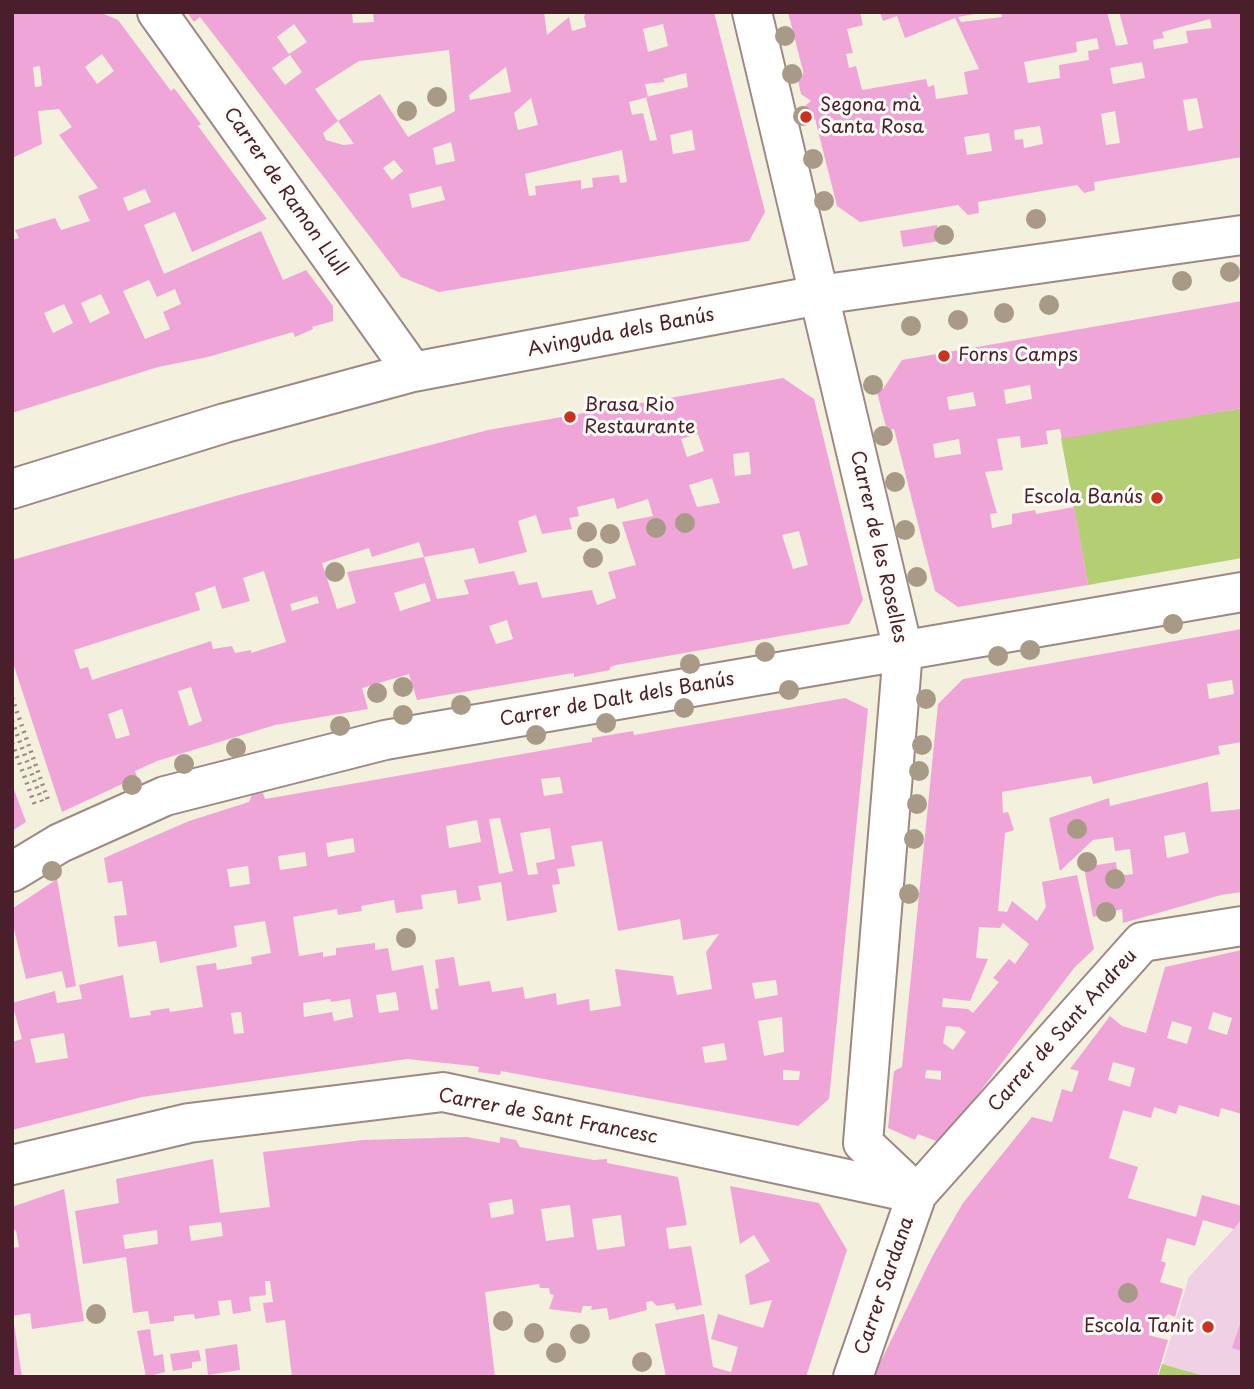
<!DOCTYPE html>
<html>
<head>
<meta charset="utf-8">
<style>
  body { margin:0 }
  #map { position:relative; width:1254px; height:1389px; overflow:hidden; background:#f3f0dd; font-family:"Playpen Sans",sans-serif }
  canvas { display:block }
  .frame { position:absolute; inset:0; border:14px solid #4a1f2b; pointer-events:none }
</style>
</head>
<body>
<div id="map">
<canvas width="1254" height="1389"></canvas>
<div class="frame"></div>
</div>
<script>
const g = document.querySelector('canvas').getContext('2d');
g.lineJoin = 'round';
function fill(path, color) { g.fillStyle = color; g.fill(path, 'evenodd'); }
const poly = rows => new Path2D(rows.map(r => 'M' + r).join(''));
function stroke(path, color, width, dash) { g.strokeStyle = color; g.lineWidth = width; g.lineCap = dash ? 'butt' : 'round'; g.setLineDash(dash || []); g.stroke(path); }
function write(font, color, halo, rows, align = 'center') {
  g.font = font + ' "Playpen Sans",sans-serif'; g.lineWidth = 6; g.setLineDash([]); g.textBaseline = 'middle'; g.strokeStyle = halo; g.fillStyle = color; for (const [text, x, y, turn = 0] of rows) {
    g.save(); g.translate(x, y); g.rotate((+turn || 0) * Math.PI / 180); g.textAlign = isNaN(turn) ? turn : align; if (halo) g.strokeText(text, 0, 0); g.fillText(text, 0, 0); g.restore();
  }
}
const built = poly([
  [1242,1220,1242,1377,1159,1377,1189,1277]
]);
const green = poly([
  [1242,408,1242,558,1088,585,1061,438],
  [1162,1364,1207,1377,1158,1377]
]);
const building = poly([
  [12,12,99,12,118,20,171,91,174,88,201,124,198,126,267,219,192,252,175,212,144,225,164,274,261,231,283,280,306,270,333,306,333,321,312,327,313,329,295,337,293,332,208,357,158,367,12,413,12,240,19,238,15,230,55,218,61,230,90,221,78,196,98,188,59,135,72,127,59,109,38,111,42,144,12,158],
  [102,54,114,71,97,84,85,67],
  [40,66,42,86,35,87,33,67],
  [145,189,151,202,128,211,123,198],
  [149,280,157,297,175,289,181,304,163,312,170,329,145,339,123,291],
  [101,294,110,313,90,323,81,303],
  [64,304,73,323,53,333,44,313],
  [187,12,352,12,353,23,374,22,373,12,544,12,547,35,569,17,572,31,586,27,584,16,587,12,714,12,765,212,749,241,439,292,401,277,200,17,194,22],
  [294,24,307,42,289,54,277,37],
  [663,24,668,46,648,52,643,29],
  [449,50,455,111,408,137,380,94,338,121,354,144,343,145,326,140,323,133,338,121,315,89,359,61],
  [290,55,302,72,285,85,272,68],
  [506,67,511,92,470,100,469,95],
  [686,73,688,87,646,97,657,140,650,141,643,113,632,115,629,102,648,97,645,84,665,82,663,79],
  [531,98,538,125,518,130,514,113],
  [692,130,695,150,673,154,670,135],
  [451,142,455,161,436,165,433,148],
  [622,150,627,182,620,183,619,175,592,178,593,187,581,189,581,180,535,186,536,195,529,196,525,174],
  [394,160,403,171,392,180,383,168],
  [441,186,445,200,412,208,409,194],
  [788,12,860,12,863,25,847,29,853,53,846,54,849,68,856,66,862,90,926,79,928,87,934,85,936,99,968,94,964,72,979,69,955,18,905,38,897,16,883,21,880,12,984,12,958,17,961,22,1002,17,1001,12,1107,12,1116,46,1128,44,1119,12,1242,12,1242,157,1094,182,1095,190,1084,193,1077,185,978,202,979,213,968,215,958,205,860,222,837,206,815,119,807,120,805,106,811,101,801,94,797,76,803,74,803,71],
  [1210,19,1212,28,1186,31,1188,43,1154,49,1153,40,1164,38,1162,32],
  [1097,38,1099,49,1088,51,1089,60,1059,65,1060,78,1028,83,1024,62,1077,52,1076,42],
  [1142,62,1145,78,1113,84,1110,68],
  [1197,98,1203,128,1188,131,1183,100],
  [1115,111,1120,143,1106,145,1101,114],
  [1040,126,1043,144,1024,148,1023,139,1015,140,1014,130],
  [989,133,992,151,967,155,964,137],
  [937,225,940,241,903,247,900,231],
  [1242,301,1242,408,1062,439,1060,429,1046,431,1048,444,1021,448,1020,436,997,439,1003,470,985,472,997,513,990,514,992,528,1012,524,1012,514,1035,510,1036,514,1074,507,1088,585,958,607,935,591,894,429,887,431,876,388,878,385,883,389,902,360],
  [1030,385,1032,399,1006,404,1004,390],
  [973,392,976,406,949,410,947,397],
  [959,439,961,454,935,458,933,444],
  [783,378,814,399,863,600,849,624,616,665,610,667,610,670,574,677,574,673,567,674,417,700,409,674,362,688,368,709,275,725,157,761,135,771,137,777,62,812,12,660,12,560,239,495,488,430],
  [698,434,704,451,687,457,681,439],
  [749,452,751,474,735,476,733,454],
  [712,478,720,503,697,507,689,485],
  [614,498,617,509,648,499,653,516,622,522,636,565,608,572,616,598,597,605,592,590,542,598,537,582,519,585,514,571,464,580,469,594,437,599,424,557,347,572,356,603,337,609,322,563,369,548,372,557,419,542,424,557,474,548,479,564,527,552,518,521,536,515,542,534,572,529,569,518,579,516,577,507],
  [799,531,808,565,793,569,782,535],
  [264,571,286,642,251,653,251,650,235,653,232,646,213,649,211,641,92,680,88,667,80,669,74,650,200,610,195,593,215,586,222,609,250,601,243,578],
  [425,583,431,601,400,611,394,593],
  [317,596,319,603,292,611,290,604],
  [507,620,513,639,496,644,489,626],
  [191,687,202,721,189,726,178,691],
  [122,709,130,735,116,739,108,714],
  [1242,629,1242,742,1218,746,1220,754,1093,784,1091,776,1002,792,1003,813,1008,812,1014,830,1005,833,998,911,1007,912,1012,901,1037,921,1046,907,1042,882,1077,875,1094,949,1074,968,941,1143,918,1134,915,1140,888,1128,894,1071,902,1067,938,704,963,679],
  [1232,680,1234,694,1209,699,1207,684],
  [1003,923,1029,944,1015,964,1009,959,993,978,999,982,973,1013,968,1009,942,1007,943,998,970,1001,988,959,976,958,979,927,1000,928],
  [946,1026,959,1027,966,1032,953,1050,943,1043],
  [926,1070,941,1071,941,1080,925,1078],
  [845,698,868,709,829,1099,798,1126,501,1071,500,1075,478,1072,479,1067,473,1066,407,1059,142,1097,12,1130,12,1042,22,1039,12,1003,55,991,57,1003,82,999,79,985,123,975,130,1018,151,1015,150,1011,169,1008,170,1012,203,1007,196,966,216,963,217,970,252,964,251,957,271,953,265,921,234,926,237,947,160,963,156,941,118,947,114,916,127,915,122,881,108,883,104,858,189,821,249,802,252,795,263,793,265,799,271,798,585,743,592,742,592,738,633,731,634,735],
  [560,777,563,793,544,796,541,779],
  [500,818,513,871,499,874,489,819],
  [477,820,481,842,449,848,446,826],
  [550,828,555,859,536,863,538,874,528,875,520,833],
  [353,838,355,852,328,857,326,843],
  [602,841,618,931,680,919,683,940,719,934,706,952,712,989,677,995,673,976,615,969,621,1006,590,1011,589,999,557,1005,556,993,525,999,523,987,492,992,490,981,459,986,454,957,435,960,439,988,435,989,438,1009,431,1010,423,965,392,971,388,948,375,950,375,943,336,948,336,955,323,957,323,952,299,956,293,917,337,909,338,915,362,911,361,906,394,900,396,913,423,909,421,895,456,890,458,904,481,900,478,886,501,882,507,921,557,912,552,885,560,884,557,869,575,866,571,846],
  [305,852,307,866,280,870,278,856],
  [248,866,250,884,230,887,227,869],
  [776,980,778,995,755,999,752,983],
  [396,992,399,1010,379,1013,376,995],
  [330,999,331,1002,350,999,353,1017,334,1021,332,1012,304,1017,303,1003],
  [241,1012,244,1033,234,1034,231,1013],
  [782,1017,784,1052,764,1056,758,1021],
  [64,1033,68,1058,36,1063,30,1039],
  [724,1043,727,1060,705,1063,702,1047],
  [783,1070,800,1071,799,1080,783,1080],
  [1208,782,1211,812,1242,809,1242,892,1221,895,1123,923,1122,909,1093,917,1084,867,1116,862,1118,876,1133,874,1130,849,1115,851,1113,837,1093,840,1060,871,1049,818,1109,798,1110,806],
  [1185,832,1189,853,1167,858,1164,836],
  [12,784,26,822,12,831],
  [57,879,76,986,66,988,62,971,26,979,12,921,12,909],
  [1242,950,1242,1114,1221,1108,1219,1117,1179,1105,1176,1114,1154,1107,1151,1118,1123,1110,1109,1158,1138,1167,1128,1198,1196,1217,1202,1195,1242,1206,1242,1219,1234,1229,1203,1220,1195,1246,1167,1238,1161,1261,1166,1263,1160,1282,1183,1289,1175,1317,1168,1314,1148,1335,1168,1340,1157,1377,873,1377,933,1255,963,1203,1032,1117,1052,1122,1062,1089,1072,1092,1079,1071,1070,1069,1110,1016,1122,1026,1146,1033,1165,967],
  [1213,1012,1232,1018,1227,1035,1208,1029],
  [1172,1021,1192,1027,1187,1044,1167,1038],
  [1113,1062,1135,1068,1130,1087,1108,1080],
  [467,1137,500,1143,500,1137,516,1140,520,1147,594,1160,607,1159,607,1163,678,1177,687,1225,666,1228,669,1249,691,1246,702,1305,676,1310,674,1303,657,1306,652,1301,646,1302,647,1310,609,1320,607,1308,591,1310,592,1306,583,1306,581,1313,549,1309,554,1295,550,1294,549,1288,540,1288,539,1284,485,1292,495,1377,292,1377,285,1320,266,1323,263,1303,273,1302,270,1281,265,1281,266,1295,249,1297,251,1311,233,1314,231,1300,218,1301,220,1315,195,1319,194,1314,174,1316,174,1321,150,1324,148,1311,133,1313,126,1257,83,1264,75,1211,119,1203,116,1179,213,1159,220,1213,270,1207,263,1152,363,1140],
  [512,1199,514,1214,491,1218,489,1203],
  [570,1205,574,1237,546,1241,541,1209],
  [621,1215,625,1246,597,1250,592,1219],
  [221,1222,223,1236,191,1241,189,1226],
  [157,1230,158,1244,125,1249,123,1235],
  [730,1186,819,1203,847,1250,806,1377,666,1377,655,1324,704,1314,713,1367,731,1372,738,1347,711,1339,718,1314,763,1328,772,1300,750,1305,745,1275,770,1261,754,1235,740,1244],
  [64,1189,84,1321,32,1329,30,1313,12,1316,12,1248,19,1247,16,1230,12,1231,12,1207],
  [1242,1318,1242,1351,1232,1348],
  [12,1324,14,1324,22,1377,12,1377],
  [150,1329,154,1356,163,1354,165,1372,146,1377,137,1331],
  [237,1344,240,1370,208,1375,205,1349],
  [199,1350,201,1361,192,1362,192,1368,173,1371,170,1354]
]);
const path = poly([
  [12,698,48,800],
  [12,721,43,804],
  [12,743,36,808]
]);
const minor = poly([
  [157,12,413,372],
  [752,12,903,650,863,1143,917,1194],
  [12,489,225,423,413,372,819,295,1242,235],
  [12,872,60,843,165,796,385,740,1242,592],
  [12,1165,189,1123,443,1092,917,1194],
  [853,1377,917,1194,1142,942,1242,926]
]);
const trees = [
  [785,36],
  [792,74],
  [437,97],
  [407,111],
  [803,116],
  [813,159],
  [824,201],
  [1036,219],
  [944,235],
  [1230,272],
  [1182,281],
  [1049,305],
  [1004,313],
  [958,320],
  [911,326],
  [873,385],
  [883,436],
  [895,482],
  [685,523],
  [656,528],
  [905,530],
  [587,532],
  [610,534],
  [593,558],
  [335,572],
  [917,577],
  [1173,624],
  [1030,650],
  [765,652],
  [998,656],
  [690,664],
  [403,687],
  [789,690],
  [377,693],
  [926,699],
  [461,705],
  [684,708],
  [403,715],
  [606,723],
  [340,726],
  [536,735],
  [922,745],
  [236,748],
  [184,764],
  [919,771],
  [132,785],
  [917,804],
  [1077,829],
  [914,839],
  [1087,862],
  [52,871],
  [1115,879],
  [909,894],
  [1106,912],
  [406,938],
  [1128,1293],
  [96,1314],
  [503,1321],
  [534,1333],
  [580,1334],
  [556,1353],
  [642,1362]
];
const markers = [
  [806,117,7,"#c8321e"],
  [944,356,7,"#c8321e"],
  [570,417,7,"#c8321e"],
  [1157,498,7,"#c8321e"],
  [1208,1327,7,"#c8321e"]
];
const poiNames = [
  ["Segona mà",820,106],
  ["Santa Rosa",820,128],
  ["Forns Camps",958,356],
  ["Brasa Rio",584,406],
  ["Restaurante",584,428],
  ["Escola Banús",1143,498,"right"],
  ["Escola Tanit",1194,1327,"right"]
];
const streetNames = [
  ["Carrer de Ramon Llull",285,192,55],
  ["Avinguda dels Banús",621,333,-11],
  ["Carrer de les Roselles",878,547,77],
  ["Carrer de Dalt dels Banús",617,700,-10],
  ["Carrer de Sant Andreu",1063,1031,-48],
  ["Carrer de Sant Francesc",548,1117,11],
  ["Carrer Sardana",885,1286,-71]
];
fill(built, '#f0d0e4');
fill(green, '#b4ce74');
fill(building, '#f0a5d9');
stroke(minor, '#9e8884', 42);
stroke(path, '#9e8884', 4.5, [2, 5]);
stroke(minor, '#fff', 38);
g.fillStyle = '#a89a87';
for (const [x, y] of trees) { g.beginPath(); g.arc(x, y, 10, 0, 2 * Math.PI); g.fill(); }
for (const [x, y, r, color] of markers) { const dot = new Path2D(); dot.arc(x, y, r, 0, 2 * Math.PI); g.fillStyle = color; g.fill(dot); stroke(dot, '#fdfcf7', 2.5); }
write('19px', '#4a1f2b', '#fdfcf7', poiNames, 'left');
write('19px', '#4a1f2b', '#fdfcf7', streetNames);
</script>
</body>
</html>
